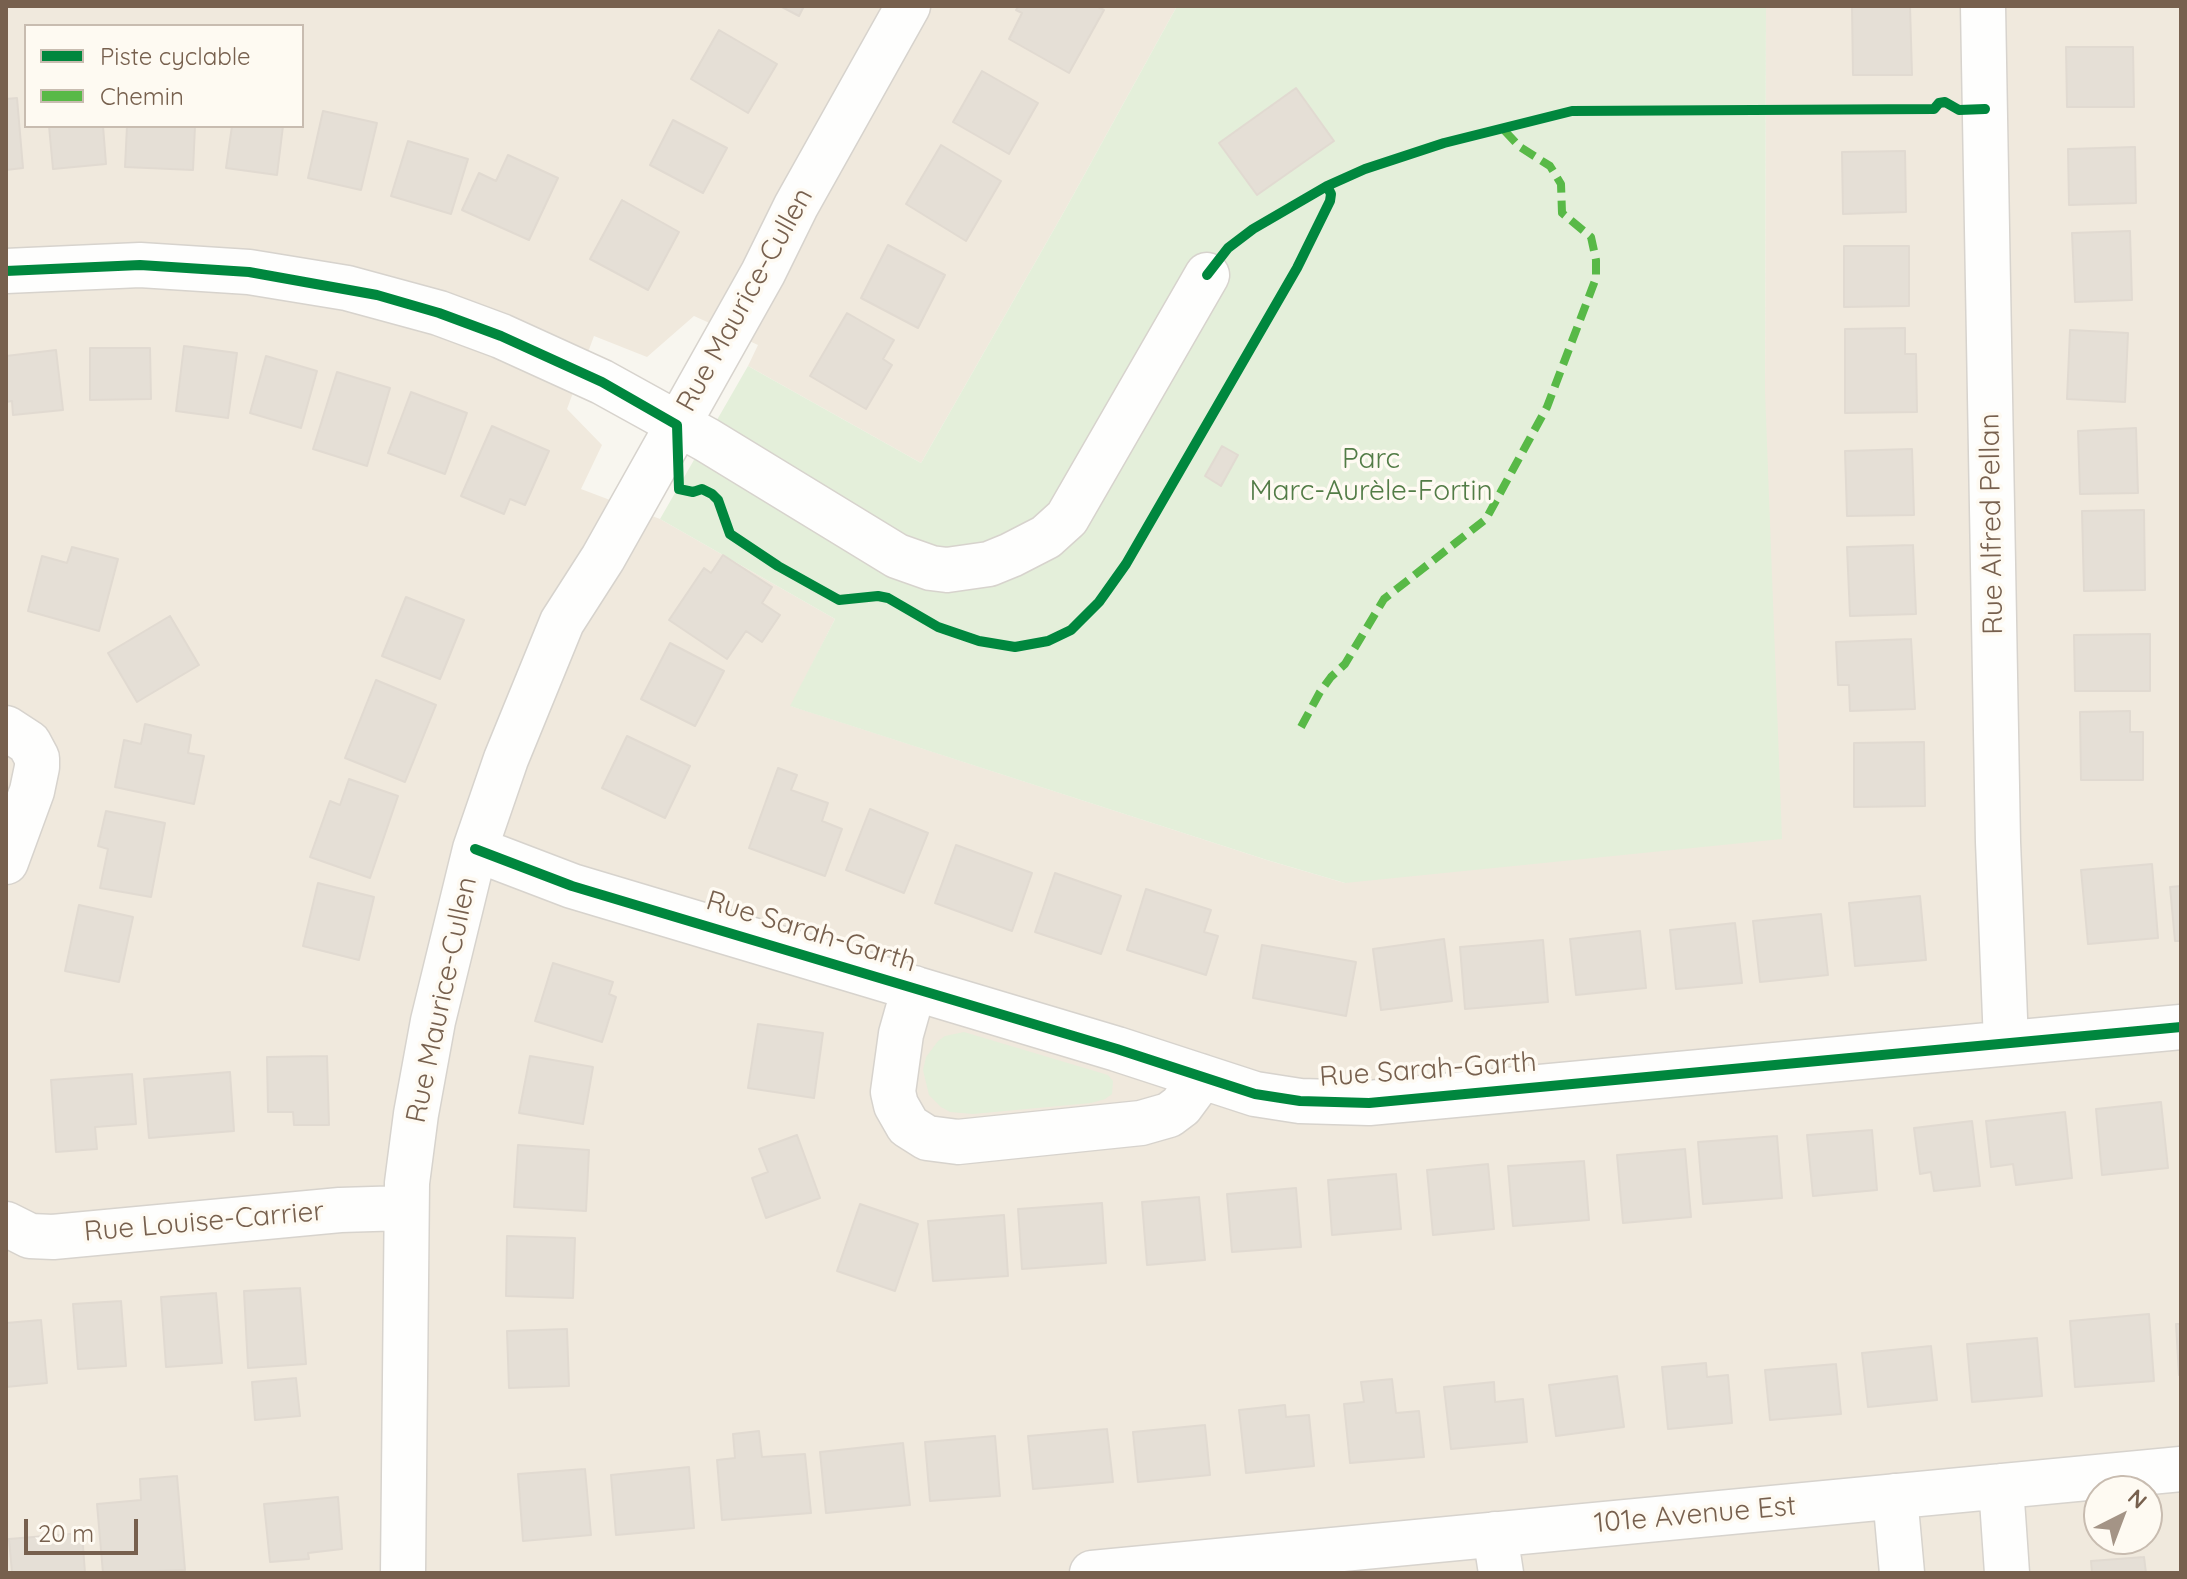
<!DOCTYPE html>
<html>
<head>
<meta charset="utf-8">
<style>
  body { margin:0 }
  #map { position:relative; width:2187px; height:1579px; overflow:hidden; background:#f8f6ef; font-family:Quicksand,sans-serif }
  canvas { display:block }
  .frame { position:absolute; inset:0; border:8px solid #77604e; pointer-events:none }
  .legend { position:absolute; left:24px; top:24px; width:280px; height:104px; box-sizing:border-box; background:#fefaf2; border:2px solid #c8bcb0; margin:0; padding:10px 14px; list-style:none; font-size:24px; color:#77604e }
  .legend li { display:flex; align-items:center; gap:16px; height:40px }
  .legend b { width:40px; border:2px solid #c8bcb0 }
  .north { position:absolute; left:2083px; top:1475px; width:80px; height:80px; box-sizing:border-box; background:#fefaf2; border:2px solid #c8bcb0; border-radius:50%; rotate:42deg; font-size:22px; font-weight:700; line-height:32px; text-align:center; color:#77604e }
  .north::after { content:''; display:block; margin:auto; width:28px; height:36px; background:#a49486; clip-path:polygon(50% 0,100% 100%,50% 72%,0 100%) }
  .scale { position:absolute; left:24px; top:1519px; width:114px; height:36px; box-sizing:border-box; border:4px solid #77604e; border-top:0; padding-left:10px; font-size:24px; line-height:28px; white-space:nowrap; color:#77604e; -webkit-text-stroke:6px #fefaf2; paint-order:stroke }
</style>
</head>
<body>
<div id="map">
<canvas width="2187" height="1579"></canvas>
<div class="frame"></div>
<ul class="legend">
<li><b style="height:10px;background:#00873e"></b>Piste cyclable</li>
<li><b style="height:10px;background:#58b947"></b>Chemin</li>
</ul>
<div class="north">N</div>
<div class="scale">20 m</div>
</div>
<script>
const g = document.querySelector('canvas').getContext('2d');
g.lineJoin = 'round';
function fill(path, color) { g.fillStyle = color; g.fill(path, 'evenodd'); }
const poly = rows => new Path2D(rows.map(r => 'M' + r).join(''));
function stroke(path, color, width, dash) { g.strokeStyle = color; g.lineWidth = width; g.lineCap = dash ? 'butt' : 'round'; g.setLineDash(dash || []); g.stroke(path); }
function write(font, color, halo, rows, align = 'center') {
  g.font = font + ' Quicksand,sans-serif'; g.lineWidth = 7; g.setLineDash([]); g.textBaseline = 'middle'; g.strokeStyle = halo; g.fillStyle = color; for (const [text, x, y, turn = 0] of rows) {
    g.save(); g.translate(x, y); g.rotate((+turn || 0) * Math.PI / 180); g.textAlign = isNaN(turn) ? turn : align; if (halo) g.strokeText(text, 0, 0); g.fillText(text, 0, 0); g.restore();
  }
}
const residential = poly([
  [6,6,1177,6,1065,210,921,463,748,366,758,345,694,316,647,357,594,336,567,409,602,445,581,489,660,519,835,619,791,706,1267,860,1345,883,1765,391,1766,6,2181,6,2181,1573,6,1573],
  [26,26,302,26,302,126,26,126],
  [2099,1491,2147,1491,2147,1539,2099,1539]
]);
const green = poly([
  [1177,6,1766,6,1765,391,1782,839,1345,883,1267,860,790,706,835,619,660,519,748,366,921,463,1065,210],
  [964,1032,1108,1075,1113,1081,1112,1094,1105,1099,1091,1103,973,1114,950,1112,941,1107,929,1095,923,1070,926,1057,938,1041,945,1036]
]);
const building = poly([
  [780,6,804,6,799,16,780,6],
  [1019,6,1096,6,1104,10,1069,73,1009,39,1022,13,1016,10,1019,6],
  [1852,6,1910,6,1912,75,1853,75,1852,6],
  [719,30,777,64,748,113,691,79,719,30],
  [2066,47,2133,47,2134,107,2067,107,2066,47],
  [982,71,1038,103,1009,154,953,122,982,71],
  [1296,88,1334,141,1257,195,1219,143,1296,88],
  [17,98,23,168,6,170,6,99,17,98],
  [323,111,377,123,361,190,308,178,323,111],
  [673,120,727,148,703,193,650,165,673,120],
  [49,126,103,126,106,164,53,169,49,126],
  [127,126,195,126,193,170,125,167,127,126],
  [232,126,283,126,277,175,226,168,232,126],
  [408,141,468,159,451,214,391,196,408,141],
  [941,145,1001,181,966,241,906,204,941,145],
  [2135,147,2136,203,2069,205,2068,149,2135,147],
  [1905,151,1906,212,1843,214,1842,152,1905,151],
  [508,155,558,178,529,240,462,210,479,173,496,181,508,155],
  [622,200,679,232,648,290,590,259,622,200],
  [2130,231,2132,300,2075,302,2072,233,2130,231],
  [888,245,945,275,918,328,861,298,888,245],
  [1844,246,1909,246,1909,306,1844,307,1844,246],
  [847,313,894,340,883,359,892,365,866,409,810,376,847,313],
  [1905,328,1905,354,1916,354,1917,412,1845,413,1845,329,1905,328],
  [2070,330,2128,333,2125,402,2067,399,2070,330],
  [184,346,237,353,228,418,176,411,184,346],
  [90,348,150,348,151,399,90,400,90,348],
  [56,350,63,410,13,415,12,401,6,402,6,356,56,350],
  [266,356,317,371,301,428,250,413,266,356],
  [337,372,390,388,367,466,313,449,337,372],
  [411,392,467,413,445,474,388,453,411,392],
  [492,426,549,451,525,505,510,499,504,514,461,496,492,426],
  [2136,428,2138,493,2080,494,2078,431,2136,428],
  [1222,446,1238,455,1221,486,1205,476,1222,446],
  [1912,449,1914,515,1847,516,1845,451,1912,449],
  [2144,510,2145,590,2084,591,2082,511,2144,510],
  [1913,545,1916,614,1850,616,1847,547,1913,545],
  [72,547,118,559,99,631,28,611,42,556,67,563,72,547],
  [723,555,772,587,762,603,780,615,762,642,746,631,727,659,669,620,704,568,711,573,723,555],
  [406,597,464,620,440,679,382,656,406,597],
  [170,616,199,665,137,702,108,653,170,616],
  [2150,634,2150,691,2075,691,2074,635,2150,634],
  [1911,639,1915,709,1850,711,1849,685,1838,685,1836,642,1911,639],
  [670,643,724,671,695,726,641,699,670,643],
  [376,680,436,705,405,782,345,758,376,680],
  [2130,711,2130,732,2143,732,2143,780,2081,780,2080,712,2130,711],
  [145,724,191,735,188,753,204,756,194,804,115,787,124,740,141,744,145,724],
  [627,736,690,766,665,818,602,788,627,736],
  [1924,742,1925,806,1854,807,1854,743,1924,742],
  [778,768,797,775,791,790,828,803,822,821,842,829,825,876,749,848,778,768],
  [349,779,398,796,370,878,310,857,330,801,340,805,349,779],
  [870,809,928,833,904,893,846,870,870,809],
  [106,811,165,823,151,897,100,888,108,849,98,846,106,811],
  [956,845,1032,873,1012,931,935,903,956,845],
  [2152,864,2158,938,2088,944,2081,870,2152,864],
  [1055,873,1121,896,1101,954,1035,932,1055,873],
  [318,883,374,897,359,960,303,946,318,883],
  [2181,886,2181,941,2175,941,2170,887,2181,886],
  [1146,889,1211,910,1204,932,1218,936,1206,975,1127,950,1146,889],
  [1920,896,1926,960,1855,966,1849,903,1920,896],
  [79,905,133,917,119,982,65,971,79,905],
  [1821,914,1828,975,1760,982,1753,921,1821,914],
  [1735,923,1742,983,1676,989,1670,930,1735,923],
  [1640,931,1646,988,1576,995,1570,939,1640,931],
  [1444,939,1452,1001,1381,1010,1373,949,1444,939],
  [1543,940,1548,1002,1465,1009,1460,947,1543,940],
  [1262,945,1356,962,1346,1016,1253,998,1262,945],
  [553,963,613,982,609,994,616,997,602,1042,535,1021,553,963],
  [758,1024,823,1033,814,1098,748,1088,758,1024],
  [327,1056,329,1125,294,1125,293,1112,268,1112,267,1057,327,1056],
  [530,1056,593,1067,583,1124,519,1113,530,1056],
  [230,1072,234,1131,149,1138,144,1079,230,1072],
  [132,1074,136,1124,95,1127,97,1149,56,1152,51,1080,132,1074],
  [2161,1102,2168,1168,2102,1175,2096,1109,2161,1102],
  [2065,1112,2072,1178,2016,1185,2013,1164,1991,1167,1986,1121,2065,1112],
  [1972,1121,1980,1186,1934,1191,1931,1172,1920,1174,1914,1128,1972,1121],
  [1872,1130,1877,1190,1813,1196,1807,1135,1872,1130],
  [797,1135,820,1198,766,1218,752,1178,768,1172,759,1149,797,1135],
  [1777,1136,1782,1198,1703,1204,1698,1142,1777,1136],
  [518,1145,589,1150,586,1211,514,1207,518,1145],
  [1685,1149,1691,1217,1623,1223,1617,1155,1685,1149],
  [1584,1161,1589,1220,1513,1226,1508,1166,1584,1161],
  [1488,1164,1494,1229,1433,1235,1427,1170,1488,1164],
  [1396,1174,1401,1229,1332,1235,1328,1180,1396,1174],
  [1296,1188,1301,1247,1232,1252,1227,1194,1296,1188],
  [1199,1197,1205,1260,1147,1265,1142,1202,1199,1197],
  [1102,1203,1106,1263,1022,1269,1018,1209,1102,1203],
  [860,1204,918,1224,895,1291,837,1271,860,1204],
  [1004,1215,1008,1276,933,1281,928,1221,1004,1215],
  [507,1236,575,1238,573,1298,506,1296,507,1236],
  [300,1288,306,1364,248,1368,244,1291,300,1288],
  [216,1293,222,1363,166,1367,161,1297,216,1293],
  [121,1301,126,1366,78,1369,73,1304,121,1301],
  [2149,1314,2154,1381,2075,1387,2070,1321,2149,1314],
  [41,1320,47,1383,6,1387,6,1323,41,1320],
  [2176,1324,2181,1324,2181,1375,2179,1375,2176,1324],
  [567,1329,569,1386,509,1388,507,1331,567,1329],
  [2037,1338,2042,1396,1972,1402,1967,1344,2037,1338],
  [1931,1346,1937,1400,1868,1407,1862,1353,1931,1346],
  [1706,1363,1707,1377,1728,1375,1732,1423,1668,1429,1662,1367,1706,1363],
  [1836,1364,1841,1414,1770,1420,1765,1370,1836,1364],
  [1617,1376,1624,1427,1556,1436,1549,1385,1617,1376],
  [296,1378,300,1416,255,1420,252,1382,296,1378],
  [1392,1379,1396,1413,1419,1411,1424,1457,1350,1463,1344,1404,1364,1402,1361,1382,1392,1379],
  [1494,1382,1495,1402,1523,1399,1527,1442,1451,1449,1444,1387,1494,1382],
  [1285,1405,1286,1417,1309,1415,1314,1466,1246,1473,1239,1410,1285,1405],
  [1205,1425,1210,1475,1138,1482,1133,1432,1205,1425],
  [1107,1429,1113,1482,1033,1489,1028,1436,1107,1429],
  [759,1431,762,1457,805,1454,811,1513,722,1520,717,1460,735,1458,733,1434,759,1431],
  [995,1436,1000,1496,930,1501,925,1442,995,1436],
  [903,1443,910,1505,826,1513,820,1452,903,1443],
  [689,1467,694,1528,616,1535,611,1475,689,1467],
  [585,1469,591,1535,523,1541,518,1474,585,1469],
  [177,1476,185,1570,103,1573,97,1504,141,1500,140,1479,177,1476],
  [338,1497,342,1549,308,1553,309,1559,270,1562,264,1504,338,1497],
  [82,1533,85,1573,12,1573,9,1539,82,1533],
  [2144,1557,2146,1573,2092,1573,2091,1561,2144,1557]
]);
const minor = poly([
  [1983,6,1998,842,2006,1043],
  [6,271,140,265,249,272,347,288,439,313,501,336,602,382,707,440,897,556,931,568,947,570,989,564,1011,555,1046,537,1067,518,1207,275],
  [6,728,29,743,37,758,37,767,32,791,6,862],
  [475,849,572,886,1117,1049,1255,1094,1300,1101,1369,1103,2181,1027],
  [914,988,901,1034,893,1092,896,1105,908,1126,927,1138,958,1142,1141,1123,1169,1115,1181,1106,1195,1087,1200,1076],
  [6,1224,30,1236,53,1237,340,1210,405,1208],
  [2001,1486,2007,1573],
  [1895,1496,1902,1573],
  [1495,1534,1501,1573],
  [403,1573,407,1183,416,1114,433,1021,475,849,506,759,562,622,603,558,763,273,796,206,908,6],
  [1092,1573,2181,1469]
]);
const quiet = poly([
  [1301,727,1320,692,1331,677,1345,664,1384,599,1486,519,1547,407,1596,278,1596,260,1591,237,1562,213,1561,184,1550,166,1520,147,1502,128]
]);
const cycleway = poly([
  [6,271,140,265,249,272,377,295,439,313,501,336,602,382,677,425,679,489,693,492,702,489,712,494,718,500,730,534,778,566,839,600,878,596,888,598,938,627,979,641,1015,647,1048,641,1071,630,1099,602,1126,564,1297,268,1330,201,1331,194,1327,186],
  [1207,275,1228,248,1253,229,1327,186,1365,169,1444,143,1572,111,1934,109,1939,103,1945,102,1959,110,1985,109],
  [475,849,572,886,1117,1049,1255,1094,1300,1101,1369,1103,2181,1027]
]);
const streetNames = [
  ["Rue Maurice-Cullen",745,300,-61],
  ["Rue Alfred Pellan",1992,524,-91],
  ["Rue Sarah-Garth",811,932,17],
  ["Rue Maurice-Cullen",442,1000,-78],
  ["Rue Sarah-Garth",1428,1070,-4],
  ["Rue Louise-Carrier",204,1222,-5],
  ["101e Avenue Est",1695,1515,-5]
];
const parkNames = [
  ["Parc",1371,460],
  ["Marc-Aurèle-Fortin",1371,492]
];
fill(residential, '#f0e9dd');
fill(green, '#e4efda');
fill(building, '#e5dfd6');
stroke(building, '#e1dad1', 2);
stroke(minor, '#d7d3cd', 47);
stroke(minor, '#fefefd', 44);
stroke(quiet, '#58b947', 8, [16, 8]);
stroke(cycleway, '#00873e', 10);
write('28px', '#77604e', '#fefaf2', streetNames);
write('28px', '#527c46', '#fefaf2', parkNames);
</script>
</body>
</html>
